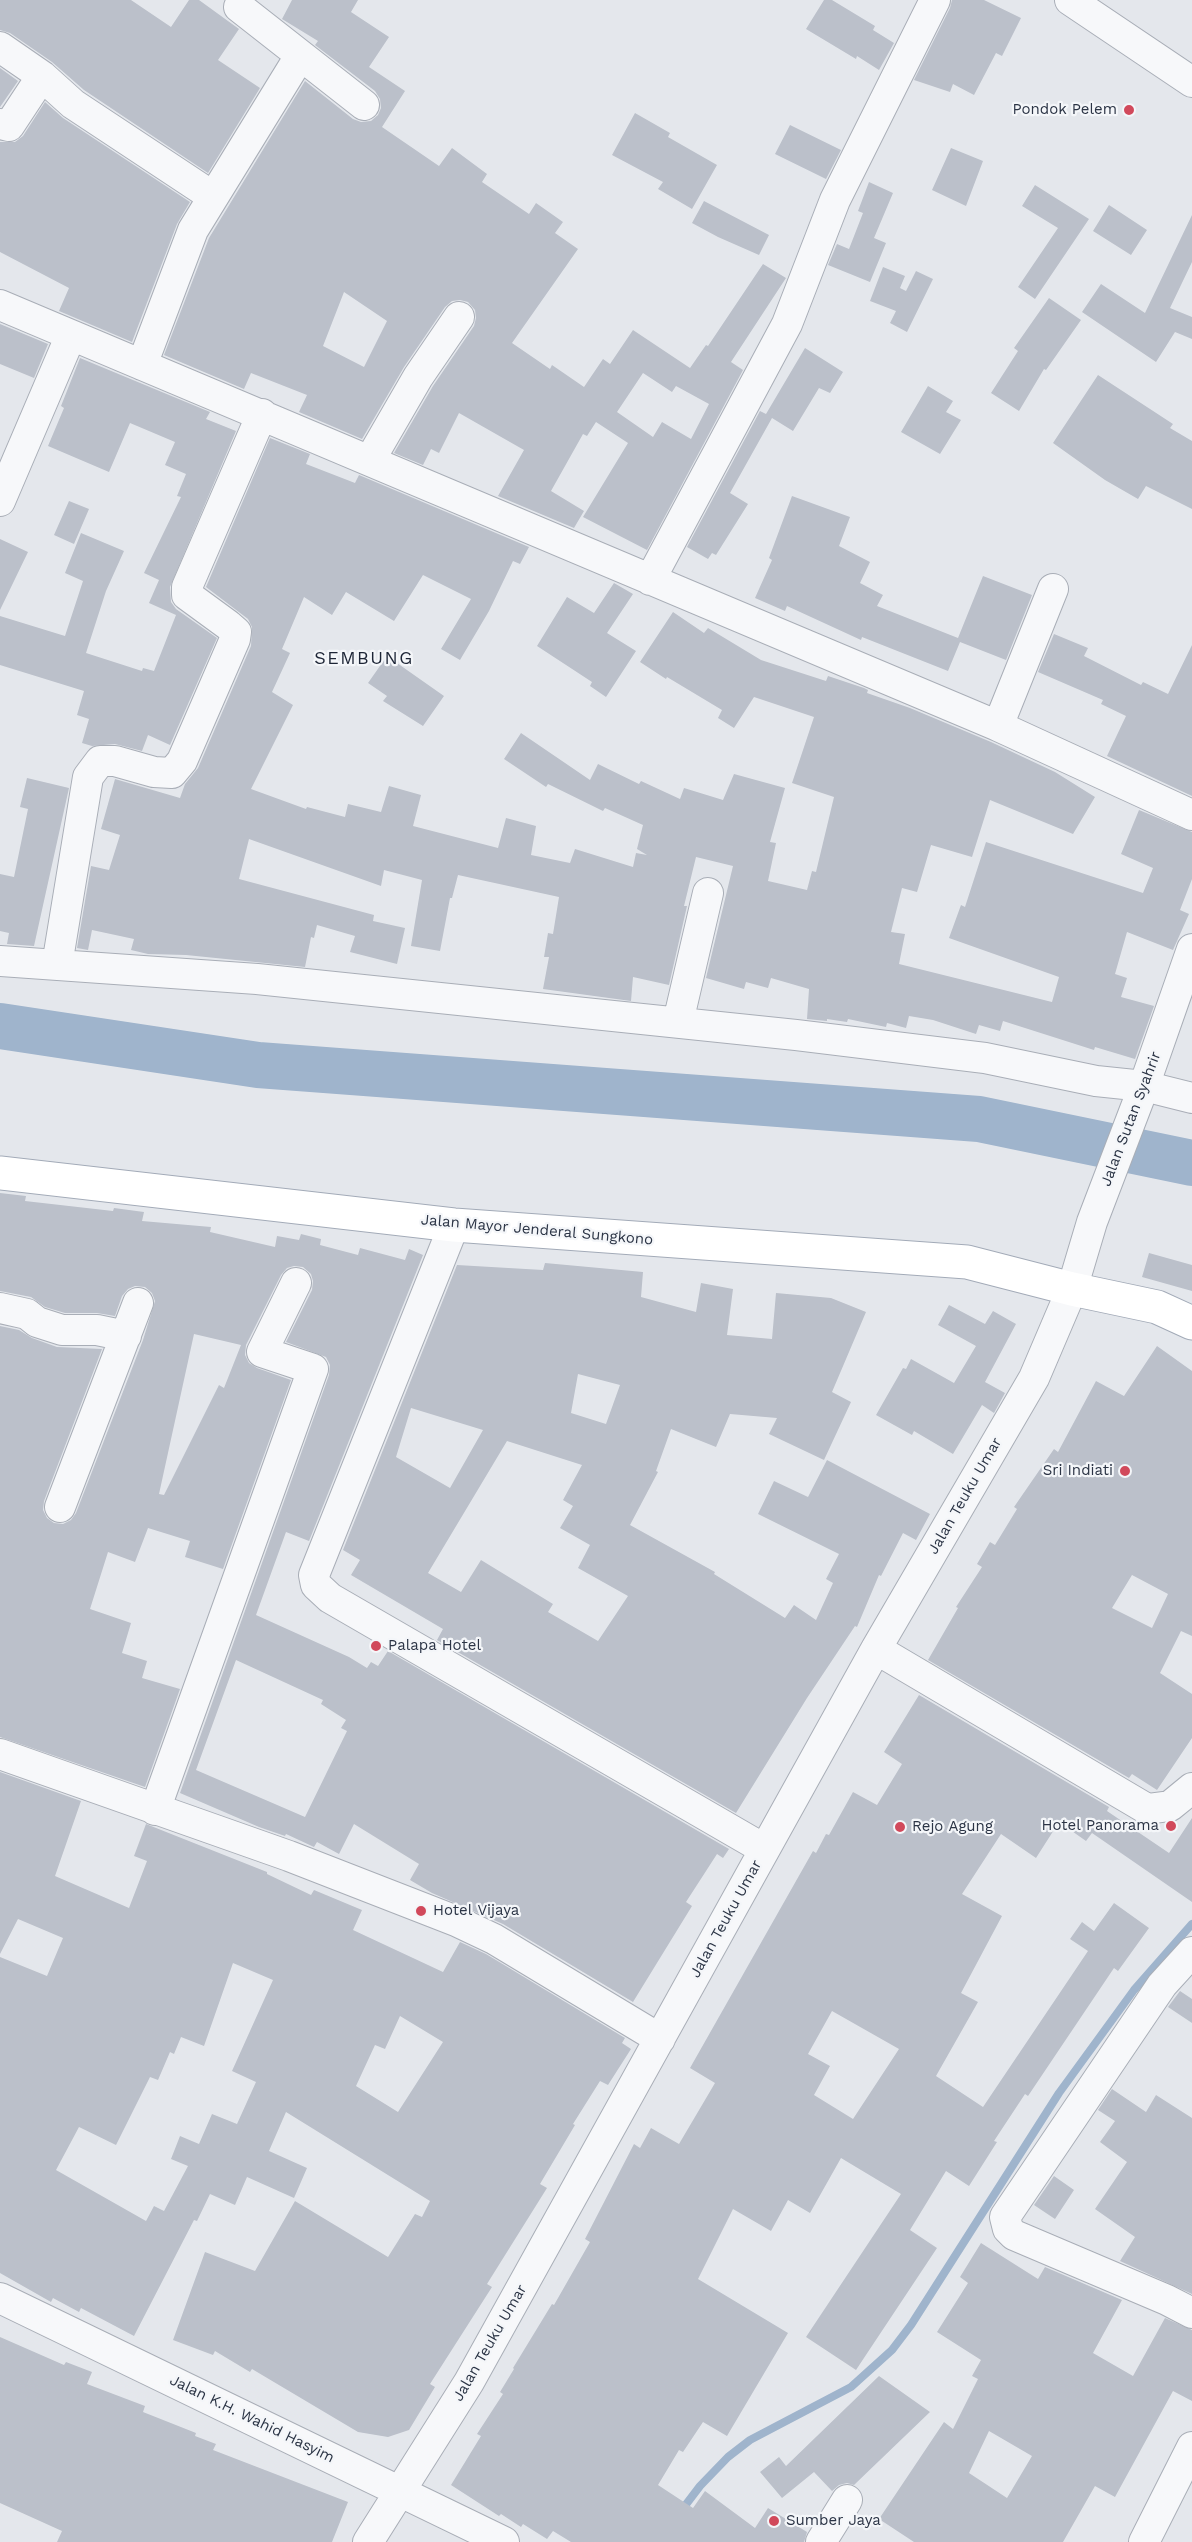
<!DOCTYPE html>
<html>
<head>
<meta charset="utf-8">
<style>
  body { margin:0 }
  canvas { display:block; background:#e4e7ec }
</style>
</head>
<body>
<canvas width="1192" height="2542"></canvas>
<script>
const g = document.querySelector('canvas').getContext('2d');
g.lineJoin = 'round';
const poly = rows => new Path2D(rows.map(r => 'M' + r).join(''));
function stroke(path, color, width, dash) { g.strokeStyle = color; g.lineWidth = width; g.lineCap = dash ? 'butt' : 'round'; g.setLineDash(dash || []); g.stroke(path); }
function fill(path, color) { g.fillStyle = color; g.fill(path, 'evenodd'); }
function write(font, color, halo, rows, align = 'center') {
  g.font = font + ' "Work Sans",sans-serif'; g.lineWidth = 4.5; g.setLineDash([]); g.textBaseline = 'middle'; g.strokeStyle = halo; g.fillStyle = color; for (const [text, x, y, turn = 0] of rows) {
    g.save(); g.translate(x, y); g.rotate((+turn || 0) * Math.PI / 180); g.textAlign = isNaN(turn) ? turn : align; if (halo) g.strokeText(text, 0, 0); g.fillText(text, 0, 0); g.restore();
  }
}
const stream = poly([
  [681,2511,700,2486,728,2457,750,2440,851,2387,892,2350,911,2325,1059,2093,1134,1990,1192,1924]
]);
const river = poly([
  [0,1026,258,1065,979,1119,1192,1163]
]);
const building = poly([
  [0,0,131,0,171,27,189,0,199,0,239,29,218,60,260,88,208,173,84,90,52,62,10,33,0,30],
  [292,0,358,0,351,12,389,37,369,67,405,91,382,127,439,166,452,148,487,174,482,182,529,214,536,203,563,222,555,233,578,249,512,343,550,369,552,365,584,387,603,359,610,364,633,330,690,368,706,345,708,346,763,264,786,278,731,362,743,370,647,550,583,517,628,443,596,422,587,436,583,434,551,491,584,511,574,528,498,496,524,450,459,413,439,453,431,449,423,465,394,453,433,386,474,326,476,318,475,310,468,302,460,300,452,301,445,307,404,367,362,439,299,412,307,395,251,373,244,389,164,355,209,238,305,81,353,119,361,122,371,121,378,115,381,108,380,99,375,91,315,45,318,41,282,19],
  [344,292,387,321,364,367,323,346],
  [643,373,672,392,676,386,709,404,691,439,662,422,653,437,617,412],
  [824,0,832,0,875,26,873,30,894,43,879,70,857,56,856,59,806,29],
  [952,0,984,0,1021,18,1002,56,996,53,974,95,953,84,950,92,914,80,950,8],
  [0,68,18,81,0,107],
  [45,102,63,118,190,202,177,224,132,342,59,311,69,288,0,252,0,142,15,142,23,136],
  [635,113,670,133,668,137,717,165,692,209,658,189,663,182,612,155],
  [790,125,841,150,826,179,775,154],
  [951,148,983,161,966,206,932,190],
  [869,182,893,193,874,238,886,243,870,282,828,265,837,244,849,249,863,213,858,211],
  [1035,185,1089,219,1035,299,1018,287,1058,228,1022,206],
  [704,201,769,235,759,255,718,237,692,223],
  [1109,205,1147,230,1131,255,1093,231],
  [1192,215,1192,262,1170,308,1192,317,1192,339,1175,332,1156,362,1082,312,1101,284,1145,313],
  [883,267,905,276,900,288,906,291,916,271,933,279,907,332,890,323,896,311,870,301],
  [1049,298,1081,320,1046,370,1044,369,1019,411,991,393,1018,351,1014,348],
  [0,324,48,344,34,378,0,364],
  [805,348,843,372,830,393,819,388,793,431,772,418,730,493,748,504,716,555,712,553,708,559,687,547,760,411,766,414],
  [80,358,210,412,206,419,236,431,170,587,171,602,176,609,217,638,170,745,148,735,142,751,115,744,92,746,82,743,89,719,77,715,84,691,0,665,0,616,65,636,83,581,65,573,81,533,124,551,106,591,86,653,142,671,143,668,154,671,176,615,149,603,159,580,144,573,181,497,177,496,186,474,165,465,175,442,130,423,109,472,48,446,64,408,61,406],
  [1098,375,1173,424,1170,428,1192,441,1192,509,1146,486,1138,499,1105,480,1053,443],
  [928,386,953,401,946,412,961,420,940,454,901,432],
  [270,438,310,454,306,464,355,483,359,475,529,547,520,564,513,561,489,611,460,660,441,649,471,599,423,575,394,621,346,592,332,615,304,597,282,649,290,653,272,692,293,705,251,789,306,809,307,807,345,817,348,804,381,812,389,786,421,795,413,826,498,848,506,818,536,826,531,855,570,863,575,849,633,867,636,853,647,855,637,849,643,825,605,808,603,811,548,784,546,787,504,759,521,733,590,780,598,764,639,784,641,781,680,799,684,788,723,800,734,774,785,788,770,842,776,843,768,881,807,890,812,871,816,872,834,797,792,783,814,717,754,697,734,728,718,718,722,710,667,677,666,679,640,662,673,612,704,633,708,628,761,660,826,681,828,676,864,688,868,690,867,693,910,708,991,742,1055,772,1095,797,1073,834,990,800,972,857,931,845,917,892,902,888,891,932,905,934,899,964,1052,1002,1059,977,949,938,961,905,965,907,986,842,1143,893,1153,868,1121,854,1139,810,1192,832,1192,879,1180,910,1189,914,1173,950,1127,932,1115,974,1127,978,1121,997,1154,1006,1135,1059,1095,1047,1094,1050,1003,1021,1000,1031,979,1025,976,1034,933,1020,909,1016,906,1028,887,1023,886,1027,848,1019,847,1022,827,1019,827,1021,807,1019,809,989,771,978,768,988,746,982,744,989,706,978,733,866,696,857,684,906,687,906,669,985,633,977,631,1001,543,989,549,957,544,957,548,933,553,934,559,897,458,875,452,898,450,898,440,951,411,946,422,880,384,870,381,886,249,839,239,879,374,915,373,921,405,928,397,964,350,952,355,936,317,925,314,938,311,937,305,967,186,955,148,954,131,950,134,939,92,930,88,950,77,948,91,866,109,870,120,835,101,829,115,779,180,798,185,784,198,768,251,646,252,627,248,619,206,587],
  [792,496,850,517,839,546,870,562,860,583,883,595,877,606,958,638,983,576,1032,595,1006,660,960,642,948,671,862,637,861,640,787,606,785,611,755,598,772,560,769,558],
  [69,501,89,509,74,544,54,535],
  [0,539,28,552,0,610],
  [614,583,633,594,607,633,636,651,606,697,590,686,592,682,537,646,567,597,594,613],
  [1054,634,1088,648,1084,656,1141,685,1143,682,1168,694,1192,645,1192,796,1107,756,1126,716,1101,704,1103,700,1038,672],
  [387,656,444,696,423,726,383,701,387,696,368,683],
  [27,778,69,788,34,946,7,944,9,933,0,931,0,874,14,877,28,809,20,807],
  [0,1193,26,1196,25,1201,113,1211,114,1208,144,1212,142,1221,211,1227,210,1232,275,1247,277,1236,299,1240,301,1234,321,1239,320,1245,358,1255,360,1248,405,1260,409,1249,423,1255,309,1541,286,1532,256,1615,349,1657,367,1668,371,1662,378,1666,388,1651,729,1849,723,1858,717,1854,686,1902,692,1906,633,2002,503,1924,432,1893,410,1880,419,1864,354,1824,339,1854,317,1842,314,1847,286,1834,285,1836,259,1827,180,1793,329,1375,330,1365,326,1357,286,1342,312,1290,313,1281,311,1274,303,1267,294,1266,287,1268,281,1275,246,1345,245,1355,249,1363,257,1368,291,1380,223,1569,185,1557,190,1541,148,1528,135,1562,108,1552,90,1609,131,1623,122,1653,147,1661,142,1678,180,1689,145,1787,0,1737,0,1326,19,1330,32,1338,57,1347,102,1349,44,1501,43,1510,47,1518,54,1523,63,1524,71,1520,76,1513,143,1340,155,1301,152,1293,145,1287,135,1286,128,1289,122,1296,115,1316,97,1313,65,1313,45,1307,31,1297,0,1291],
  [194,1334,241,1345,224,1388,219,1385,164,1495,159,1494],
  [236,1660,323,1700,321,1704,346,1720,341,1728,347,1731,305,1817,196,1770],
  [1149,1253,1192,1265,1192,1291,1142,1277],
  [545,1263,643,1272,641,1297,696,1312,701,1283,733,1289,727,1335,772,1339,776,1293,831,1298,866,1312,832,1392,851,1402,824,1460,769,1434,777,1418,730,1414,716,1447,671,1429,656,1471,658,1472,630,1525,715,1572,714,1574,785,1618,794,1605,816,1620,833,1583,826,1579,839,1554,758,1514,774,1481,808,1497,827,1460,930,1514,916,1540,903,1533,881,1576,879,1575,857,1627,855,1626,807,1698,736,1813,437,1640,443,1629,351,1575,360,1560,343,1550,457,1265,543,1270],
  [578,1374,620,1385,606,1424,571,1413],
  [411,1408,483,1430,450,1488,396,1457],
  [507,1441,582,1465,563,1500,573,1506,560,1528,590,1545,578,1568,628,1596,598,1641,548,1612,553,1604,481,1560,461,1592,428,1573],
  [949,1305,985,1324,993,1311,1016,1324,985,1382,1005,1393,994,1413,982,1405,953,1454,914,1431,912,1435,876,1415,903,1368,906,1369,911,1359,954,1383,976,1346,938,1325],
  [1157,1346,1192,1371,1192,1636,1181,1631,1160,1673,1192,1694,1192,1738,1157,1790,1132,1774,1129,1778,928,1660,958,1608,956,1607,982,1567,977,1564,990,1542,995,1545,1017,1509,1014,1507,1054,1449,1058,1452,1096,1381,1124,1396],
  [1132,1575,1168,1594,1152,1628,1112,1608],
  [919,1695,1109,1807,1107,1811,1169,1853,1192,1818,1192,1902,1092,1833,1086,1841,1059,1822,1036,1858,1001,1834,962,1894,1002,1916,961,1993,978,2002,936,2076,983,2107,1088,1951,1070,1939,1082,1922,1094,1931,1114,1903,1149,1928,1118,1971,1114,1968,1028,2096,1025,2094,994,2141,997,2142,969,2186,946,2171,910,2230,937,2248,856,2370,806,2337,901,2194,841,2158,810,2213,788,2200,771,2231,733,2209,698,2279,788,2333,727,2436,703,2422,683,2452,679,2450,658,2485,693,2508,705,2491,755,2528,768,2508,807,2532,804,2542,571,2542,553,2531,547,2539,523,2524,521,2527,501,2514,499,2516,451,2485,481,2436,477,2434,503,2394,500,2392,514,2369,513,2368,552,2304,554,2305,590,2242,585,2239,634,2144,640,2148,651,2128,679,2144,715,2083,690,2068,813,1851,816,1853,826,1834,829,1835,853,1792,877,1805,902,1764,884,1752],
  [832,2011,899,2049,853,2119,814,2095,830,2066,808,2054],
  [0,1772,81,1801,55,1876,129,1908,147,1861,134,1856,146,1824,267,1872,267,1874,311,1895,314,1890,362,1910,353,1930,443,1972,460,1942,486,1954,625,2038,622,2043,631,2049,608,2085,600,2081,573,2124,575,2125,540,2184,547,2188,487,2284,492,2287,430,2384,435,2387,409,2430,388,2437,358,2432,252,2369,250,2372,215,2351,213,2355,173,2340,205,2252,255,2271,295,2201,388,2257,415,2214,422,2217,430,2201,286,2112,269,2151,307,2168,294,2198,247,2177,235,2205,210,2194,197,2221,194,2220,134,2336,81,2308,79,2312,53,2298,51,2302,0,2273,0,1957,47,1976,63,1938,18,1919,0,1954],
  [233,1963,273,1980,232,2071,256,2082,237,2124,212,2114,199,2144,180,2136,171,2159,188,2166,164,2211,154,2206,146,2221,56,2170,79,2127,116,2145,150,2077,158,2080,170,2052,174,2054,181,2037,204,2046],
  [400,2016,443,2042,398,2112,356,2086,375,2045,385,2049],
  [1180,1991,1192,1999,1192,2023,1168,2007],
  [1112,2089,1146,2112,1156,2095,1192,2118,1192,2294,1120,2261,1135,2237,1095,2209,1127,2162,1100,2142,1115,2121,1098,2110],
  [1054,2176,1074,2190,1055,2219,1034,2205],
  [981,2243,1038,2279,1045,2267,1122,2300,1093,2353,1133,2376,1165,2318,1192,2330,1192,2401,1173,2391,1115,2497,1095,2486,1063,2542,914,2542,879,2519,944,2422,953,2429,978,2379,972,2376,981,2360,937,2332,968,2283,960,2277],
  [989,2431,1032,2456,1007,2498,969,2473],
  [0,2337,64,2365,66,2362,92,2372,87,2384,145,2406,143,2412,196,2433,195,2436,216,2444,213,2450,348,2502,332,2542,57,2542,62,2531,0,2503],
  [879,2376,930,2412,854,2485,847,2483,839,2485,832,2491,814,2472,782,2498,760,2472,779,2457,786,2466]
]);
const minor = poly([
  [1070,0,1192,82],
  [239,7,364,105],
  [0,47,42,76,73,104,212,196],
  [0,124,9,126,42,76],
  [0,305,998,726,1192,815],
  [142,365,193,230,300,56],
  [370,460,418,377,459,317],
  [0,501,71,335],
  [650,580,787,324,835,200,935,0],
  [998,726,1053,589],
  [0,961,257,979,796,1035,985,1058,1096,1081,1144,1086,1192,1098],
  [57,965,88,777,100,761,115,761,154,772,172,773,182,761,235,639,236,632,228,625,187,595,187,587,262,414],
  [678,1022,708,893],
  [454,1225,314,1575,316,1585,330,1598,764,1849],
  [0,1308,27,1314,37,1322,62,1330,97,1330,126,1336],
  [60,1507,138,1303],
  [876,1649,1147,1809,1170,1806,1192,1788],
  [0,1754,289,1856,456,1921,494,1939,660,2039],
  [155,1810,313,1369,262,1352,296,1283],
  [1192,1952,1162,1985,1005,2217,1008,2229,1014,2235,1167,2300,1192,2313],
  [0,2298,504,2542],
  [368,2542,469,2382,876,1649,1034,1378,1072,1289,1092,1222,1144,1086,1192,949],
  [821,2542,847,2500],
  [1144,2542,1192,2447]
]);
const major = poly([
  [0,1173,454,1225,967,1262,1072,1289,1157,1307,1192,1323]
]);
const markers = [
  [1129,110,6,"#d1495b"],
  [1125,1471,6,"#d1495b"],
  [376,1646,6,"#d1495b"],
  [1171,1826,6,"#d1495b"],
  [900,1827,6,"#d1495b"],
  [421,1911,6,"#d1495b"],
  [774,2521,6,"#d1495b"]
];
const poiNames = [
  ["Pondok Pelem",1117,110,"right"],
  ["Sri Indiati",1113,1471,"right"],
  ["Palapa Hotel",388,1646],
  ["Hotel Panorama",1159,1826,"right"],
  ["Rejo Agung",912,1827],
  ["Hotel Vijaya",433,1911],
  ["Sumber Jaya",786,2521]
];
const streetNames = [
  ["Jalan Sutan Syahrir",1131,1119,-69],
  ["Jalan Mayor Jenderal Sungkono",537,1230,5],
  ["Jalan Teuku Umar",965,1496,-60],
  ["Jalan Teuku Umar",726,1919,-61],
  ["Jalan Teuku Umar",490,2343,-60],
  ["Jalan K.H. Wahid Hasyim",252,2419,26]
];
const quarterNames = [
  ["SEMBUNG",364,659]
];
stroke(stream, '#9fb4cc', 8);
stroke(river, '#9fb4cc', 46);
fill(building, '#bbc0ca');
stroke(minor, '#a9aeb7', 32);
stroke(major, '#a3abb8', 35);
stroke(minor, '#f7f8fa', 30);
stroke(major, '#fff', 33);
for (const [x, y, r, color] of markers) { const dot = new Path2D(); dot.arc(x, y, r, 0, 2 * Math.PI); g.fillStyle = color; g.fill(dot); stroke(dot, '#f4f6f9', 2); }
write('15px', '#2b3445', '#f4f6f9', poiNames, 'left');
write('15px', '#2b3445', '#f4f6f9', streetNames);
g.letterSpacing = '1.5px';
write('18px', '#1d2536', '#f4f6f9', quarterNames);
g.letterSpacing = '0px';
</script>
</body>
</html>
